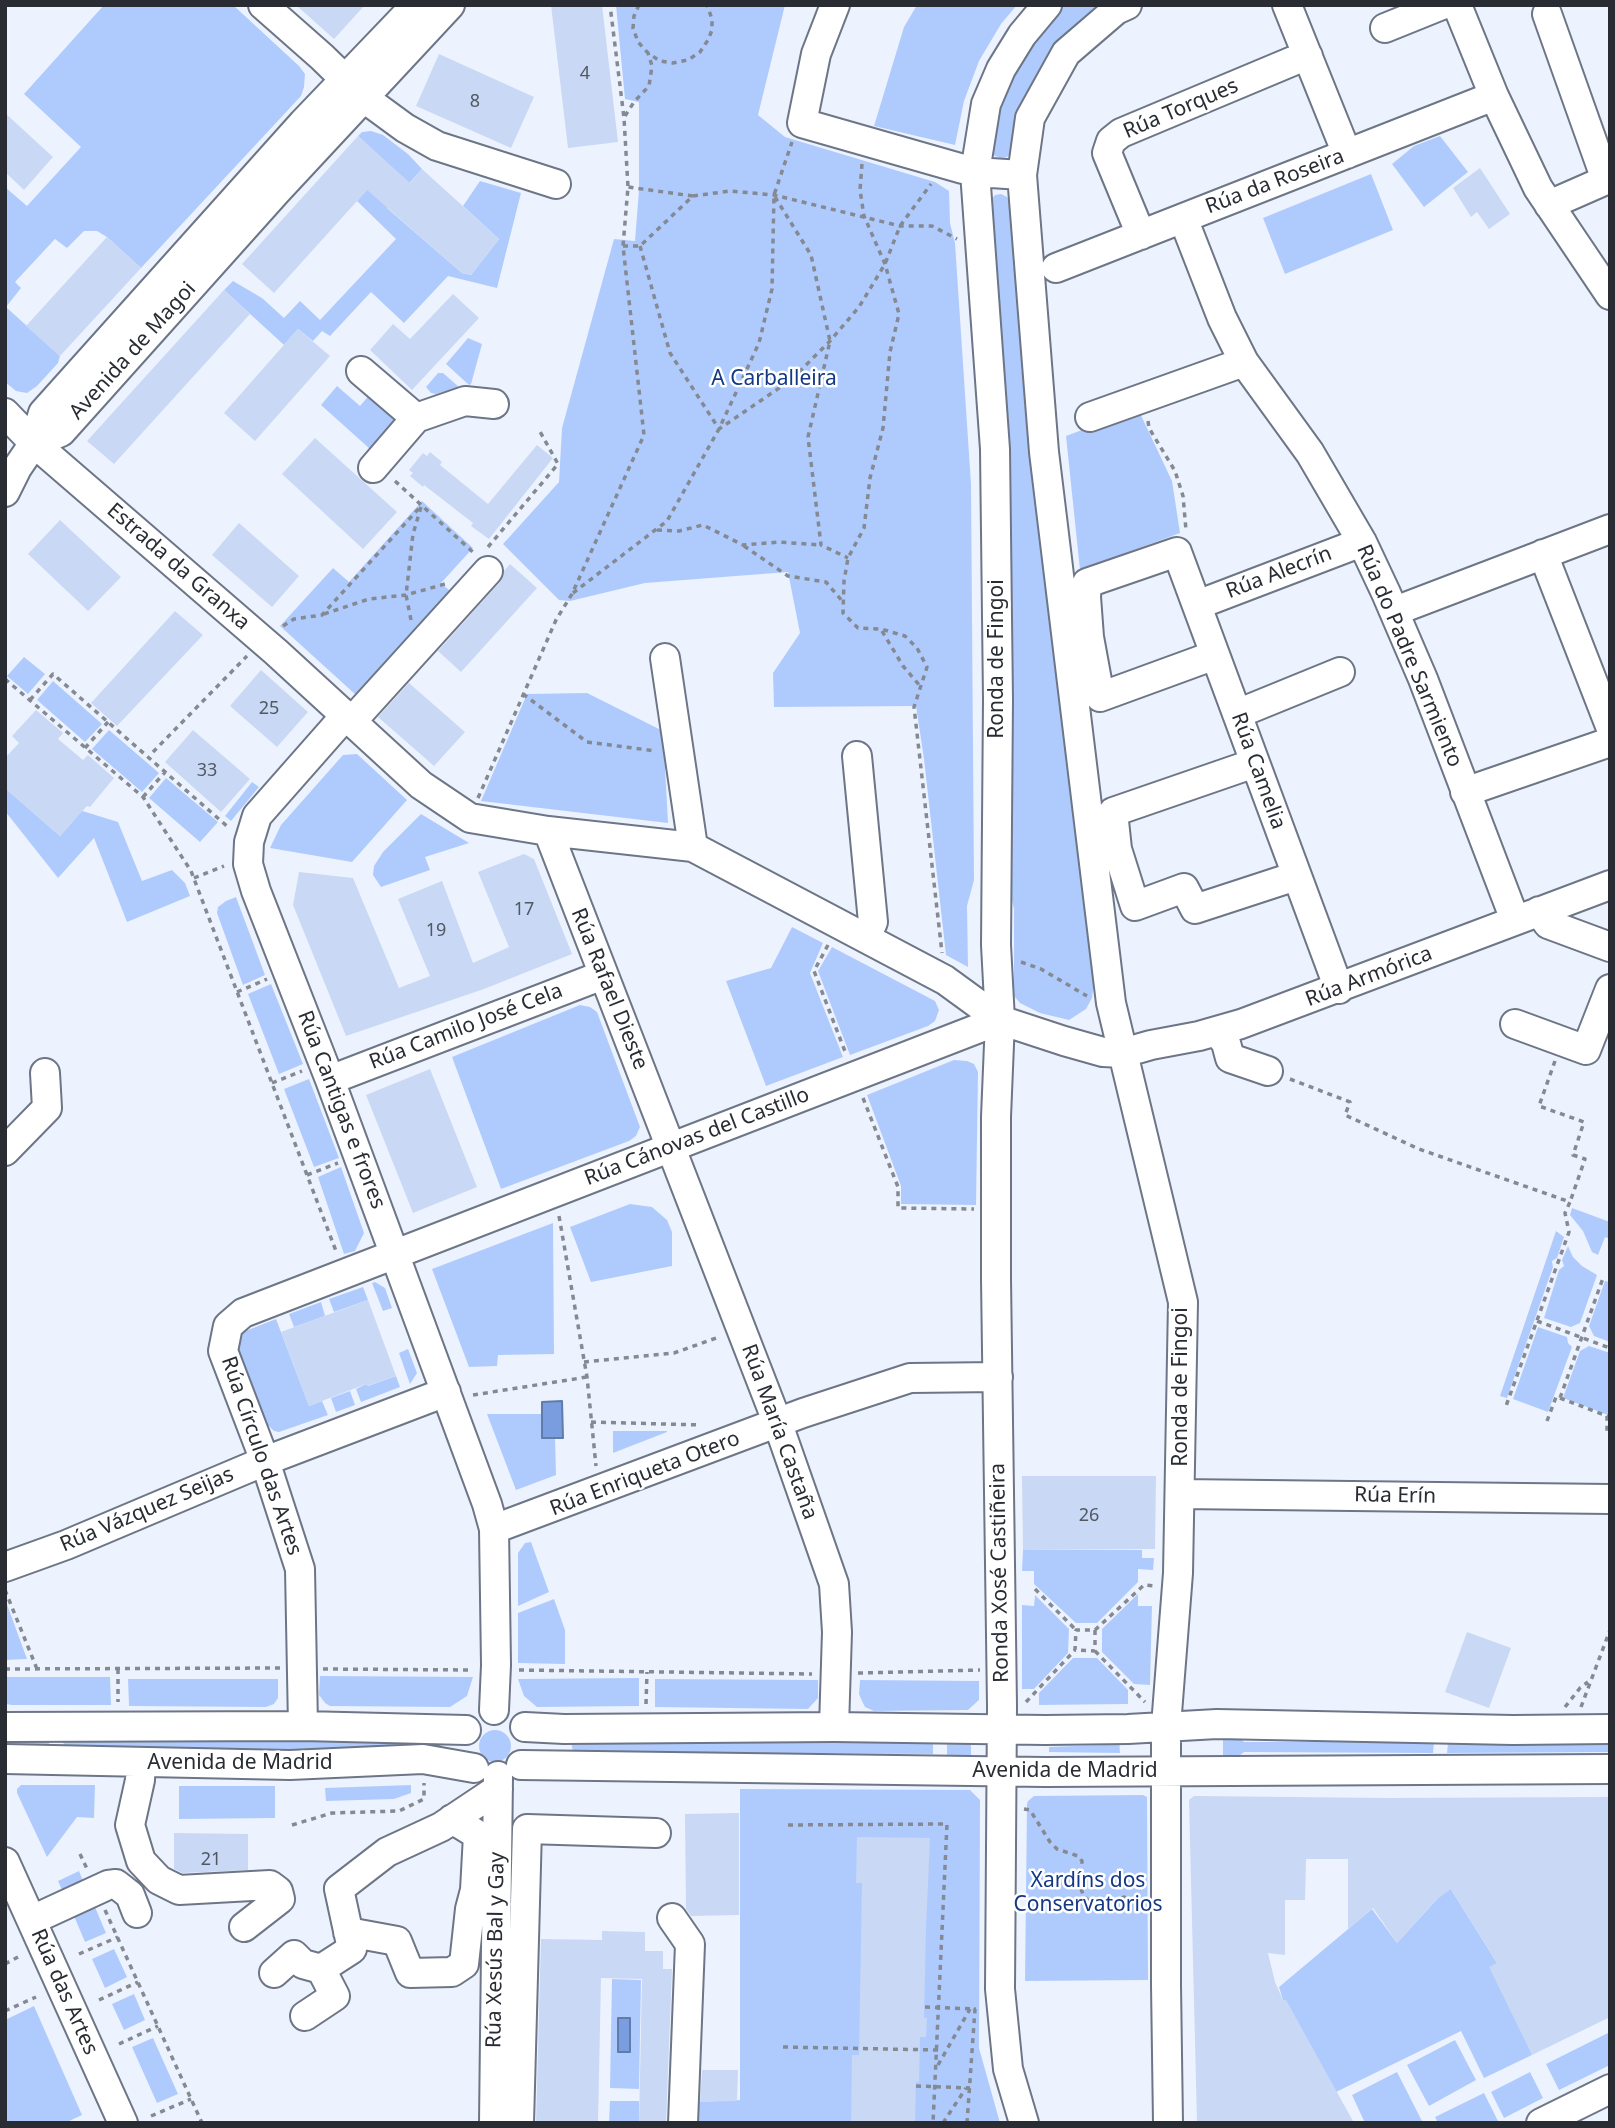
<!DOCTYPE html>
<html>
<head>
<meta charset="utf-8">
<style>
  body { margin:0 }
  #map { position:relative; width:1615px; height:2128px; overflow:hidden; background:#edf3fe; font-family:"Noto Sans",sans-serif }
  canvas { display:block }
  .frame { position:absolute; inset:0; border:7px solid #292d33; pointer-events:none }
</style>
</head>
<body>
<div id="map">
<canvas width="1615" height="2128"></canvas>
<div class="frame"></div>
</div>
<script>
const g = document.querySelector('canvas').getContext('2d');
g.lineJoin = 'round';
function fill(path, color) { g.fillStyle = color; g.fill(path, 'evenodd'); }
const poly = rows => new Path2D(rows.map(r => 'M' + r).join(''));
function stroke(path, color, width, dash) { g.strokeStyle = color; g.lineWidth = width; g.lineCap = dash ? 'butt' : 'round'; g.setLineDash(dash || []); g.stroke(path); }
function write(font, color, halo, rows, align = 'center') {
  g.font = font + ' "Noto Sans",sans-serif'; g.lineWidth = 5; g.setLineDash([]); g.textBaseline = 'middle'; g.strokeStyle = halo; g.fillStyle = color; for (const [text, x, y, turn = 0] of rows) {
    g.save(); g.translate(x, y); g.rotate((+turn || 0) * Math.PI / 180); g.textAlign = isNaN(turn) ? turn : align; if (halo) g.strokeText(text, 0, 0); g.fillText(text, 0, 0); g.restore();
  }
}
const green = poly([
  [104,5,233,5,299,66,305,74,304,87,301,96,141,268,107,237,97,231,84,231,67,248,55,239,15,282,21,288,6,307,60,356,58,363,37,386,27,393,16,391,5,382,5,187,27,206,81,147,24,94],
  [616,5,785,5,758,115,785,137,935,182,949,191,950,223,955,243,971,484,974,880,967,906,968,967,946,955,924,759,916,706,774,707,773,673,800,633,788,572,645,583,570,601,559,600,503,544,559,482,562,428,614,239,635,241,639,190,639,102,625,99],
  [917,5,1017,5,1001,24,979,61,964,101,955,145,874,126,904,27],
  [1063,5,1106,5,1011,153,1007,157,1001,158,995,156,990,152,995,111,1008,76],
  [371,131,383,135,408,154,422,169,387,208,462,273,471,275,499,239,463,206,480,181,521,193,497,288,448,276,404,323,371,292,330,336,322,331,313,341,298,329,284,345,224,290,233,281,262,298,284,318,300,301,320,320,396,239,357,201,389,165,358,136,362,132],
  [1440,136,1468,172,1424,207,1392,164,1414,146],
  [1371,174,1393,230,1285,274,1263,218],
  [1001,194,1007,197,1012,205,1095,976,1092,998,1086,1009,1069,1020,1040,1013,1020,1003,1014,996,1014,909,1008,883,991,200,995,195],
  [468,338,482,344,471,384,469,385,446,364],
  [438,373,443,373,459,387,436,394,431,393,426,387],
  [337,386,360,406,371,393,395,416,393,423,370,449,321,405],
  [1138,409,1172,481,1180,533,1080,570,1066,436],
  [422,501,473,548,441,583,450,591,356,695,280,626,333,568,349,582],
  [24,657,45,674,28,694,7,676],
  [53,681,102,724,85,742,37,700],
  [587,693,663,731,668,823,481,801,527,694],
  [109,730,159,773,142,792,92,749],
  [357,754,407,800,352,862,270,848,281,825,343,755],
  [166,778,218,822,200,842,149,798],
  [252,782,259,787,231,821,225,816],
  [5,788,60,836,74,820,76,809,118,822,142,881,172,870,185,883,190,896,127,922,94,838,58,878,5,811],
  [421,814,469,843,425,857,430,870,381,887,373,875,374,866,383,852],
  [236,897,265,975,243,985,217,913,218,907,226,901],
  [792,927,823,943,810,973,843,1057,766,1086,726,981,771,968],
  [832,947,935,1001,939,1010,935,1021,928,1026,850,1055,818,971],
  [271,984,303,1064,279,1074,248,994],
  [580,1005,590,1007,597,1012,640,1127,636,1136,629,1141,501,1189,452,1057],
  [954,1060,967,1061,974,1064,978,1072,976,1205,901,1204,901,1186,867,1095],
  [309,1079,339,1158,314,1167,284,1089],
  [341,1167,364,1233,355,1251,344,1254,318,1177],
  [630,1204,652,1207,667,1220,672,1232,672,1266,591,1282,570,1227],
  [1572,1208,1610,1222,1610,1239,1605,1237,1598,1255,1592,1252,1583,1231,1570,1215],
  [553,1223,554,1354,498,1355,497,1366,469,1367,432,1269],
  [1556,1231,1564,1237,1557,1258,1552,1261,1553,1267,1507,1398,1500,1396],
  [1568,1246,1573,1257,1582,1266,1597,1275,1580,1323,1571,1327,1544,1318,1559,1270,1564,1266,1562,1260],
  [1605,1281,1610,1282,1610,1342,1594,1336,1589,1326],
  [375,1282,385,1288,392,1308,383,1311,372,1283],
  [363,1287,368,1300,334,1312,329,1299],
  [321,1302,325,1316,294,1327,289,1314],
  [276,1319,309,1406,322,1401,328,1415,279,1432,274,1431,265,1422,237,1344,243,1332],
  [1538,1327,1567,1337,1568,1343,1572,1347,1548,1412,1513,1399],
  [1589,1346,1610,1353,1610,1431,1608,1431,1608,1415,1563,1398,1580,1351],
  [408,1349,417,1373,410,1384,399,1353],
  [396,1376,400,1387,361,1402,356,1389,366,1384,368,1386],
  [350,1391,355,1405,336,1412,331,1398],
  [487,1414,542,1414,542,1438,555,1438,556,1475,516,1490],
  [613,1431,667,1431,667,1432,613,1453],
  [531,1542,549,1592,518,1606,518,1553,525,1543],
  [1023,1550,1142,1550,1142,1558,1154,1558,1153,1570,1138,1569,1138,1582,1097,1623,1076,1623,1034,1584,1034,1571,1022,1571],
  [1138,1594,1138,1606,1152,1606,1150,1685,1134,1684,1102,1652,1102,1629],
  [1035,1595,1069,1629,1068,1653,1034,1689,1022,1689,1022,1605,1034,1606],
  [5,1599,27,1659,5,1660],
  [554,1599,565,1630,565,1664,518,1663,518,1613],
  [1073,1658,1097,1658,1128,1690,1128,1704,1039,1705,1039,1693],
  [320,1676,473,1677,467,1696,450,1707,330,1706,325,1703,319,1695],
  [5,1677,110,1677,111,1705,12,1705,5,1704],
  [639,1678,639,1706,537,1707,524,1696,518,1679],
  [128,1679,278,1679,278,1698,274,1704,266,1707,129,1706],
  [655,1679,818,1680,818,1698,808,1709,655,1707],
  [860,1680,979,1681,979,1700,968,1710,874,1711,865,1707,862,1701,859,1694],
  '479 1746a16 16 0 1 1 32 0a16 16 0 1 1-32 0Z',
  [1236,1735,1244,1742,1434,1742,1433,1753,1244,1752,1235,1759,1223,1760,1223,1736],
  [1119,1737,1120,1753,1049,1752,1049,1747,1104,1745],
  [7,1738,49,1740,49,1748,7,1749],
  [64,1739,417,1743,417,1751,63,1749],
  [571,1741,933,1743,933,1754,573,1752],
  [947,1743,971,1744,971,1756,947,1755],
  [1448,1743,1610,1743,1610,1752,1447,1753],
  [21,1785,95,1785,94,1818,77,1817,47,1857,17,1793,17,1789],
  [411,1785,411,1793,394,1799,326,1801,325,1788],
  [179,1786,275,1786,275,1818,179,1819],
  [740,1789,970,1790,980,1800,979,2048,1000,2123,696,2123,696,2102,740,2100],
  [1143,1795,1147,1797,1148,1980,1025,1981,1027,1804,1028,1801,1034,1796],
  [79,1871,86,1888,65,1897,58,1881],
  [1449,1886,1497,1963,1532,2055,1484,2078,1461,2031,1336,2092,1286,2001,1283,2000,1279,1987,1372,1909,1397,1943],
  [92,1900,106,1933,85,1942,71,1909],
  [114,1949,127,1977,105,1988,92,1959],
  [612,1979,641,1980,639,2089,610,2088],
  [134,1994,145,2020,124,2030,112,2004],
  [34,2006,82,2115,65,2123,5,2123,5,2020],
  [1608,2033,1610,2065,1559,2090,1546,2064],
  [153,2038,178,2094,157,2103,132,2047],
  [1455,2040,1476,2080,1429,2106,1407,2065],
  [1397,2072,1423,2123,1365,2123,1352,2095],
  [1530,2072,1543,2098,1504,2118,1491,2092],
  [1484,2093,1498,2121,1438,2123,1435,2117],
  [610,2101,639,2101,639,2123,609,2123]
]);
const water = poly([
  [562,1401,563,1438,542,1438,542,1402,562,1401],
  [618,2018,630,2018,630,2052,618,2052,618,2018]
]);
const building = poly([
  [296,5,365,5,334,39],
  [551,5,602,5,618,142,568,148],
  [439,54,534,97,511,148,416,106],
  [5,113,53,157,24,190,5,172],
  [358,136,410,183,422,169,499,239,471,275,462,273,367,190,274,293,242,264],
  [1480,168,1510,214,1489,229,1477,212,1471,217,1453,188],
  [107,237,141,268,60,356,26,326],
  [224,290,250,314,114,464,87,441],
  [453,294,479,318,412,390,370,350,393,324,410,339],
  [298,329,330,356,255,441,224,413],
  [315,438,397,512,363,549,282,474],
  [537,445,553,458,489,539,471,526,473,523,424,485,423,487,410,476,413,473,409,470,423,453,427,456,430,452,442,462,440,465,488,504],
  [60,520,121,577,88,611,28,554],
  [239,523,299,576,272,607,212,555],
  [510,564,537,588,461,672,438,651,500,582,504,571],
  [175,611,203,635,117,726,91,703],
  [261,670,308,712,277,747,230,706],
  [409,683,465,732,434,766,378,717],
  [36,710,63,733,58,739,83,760,88,755,114,778,90,807,87,806,60,836,5,788,5,758,19,743,12,736],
  [193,730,250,779,221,812,165,762],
  [524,854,534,859,572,954,484,989,346,1036,293,905,299,872,353,878,399,988,430,976,398,899,442,881,473,963,509,947,478,872],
  [430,1069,477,1187,413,1213,366,1095],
  [368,1300,396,1376,367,1386,366,1384,309,1406,281,1332],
  [1022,1476,1156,1476,1155,1549,1023,1550],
  [1467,1632,1511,1648,1489,1708,1445,1692],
  [1194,1796,1387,1798,1610,1797,1610,2017,1532,2055,1489,1967,1497,1963,1451,1889,1436,1900,1397,1943,1373,1908,1348,1929,1348,1859,1306,1859,1305,1900,1285,1900,1285,1955,1268,1953,1275,1982,1283,2000,1286,2000,1354,2123,1197,2123,1189,1800],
  [739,1813,739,1915,691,1916,686,1909,685,1814],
  [174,1833,248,1834,248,1870,182,1873,174,1869],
  [857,1837,930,1838,926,1929,924,2018,927,2018,926,2037,920,2037,919,2082,916,2082,915,2123,851,2123,852,2055,859,2055,862,1883,856,1883],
  [602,1931,645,1932,645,1951,663,1951,663,1969,672,1969,666,2123,639,2123,642,1979,601,1978,598,2123,536,2123,541,1939,602,1940],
  [702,2070,738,2070,737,2101,700,2102]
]);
const path = poly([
  [639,5,634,16,633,28,638,42,648,53,660,61,673,63,688,60,700,52,708,40,712,30,712,19,707,5],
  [625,116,634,102,649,86,652,66,648,53],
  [862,164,860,190,864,216,885,264,899,314,890,352,883,428,870,478,864,528,848,558,844,581,843,613,858,628,881,629,905,636,917,648,927,667,914,707,942,953],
  [693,196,730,191,774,195,900,226,932,226,957,239],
  [775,197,811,255,830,341,808,437,821,545,848,558],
  [623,246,640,246,693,196,628,187],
  [640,246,670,353,719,429,791,380,830,341,859,307,885,264,900,226,931,184],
  [1148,421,1149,428,1175,471,1183,496,1186,530],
  [395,481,475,554],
  [657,530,679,531,703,525,743,545,779,542,821,545],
  [744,546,788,576,826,582,843,602],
  [488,547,558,464,538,428],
  [573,593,667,521,719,429,759,343,772,289,774,195,792,142],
  [324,614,369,599,406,595,445,584],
  [411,620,406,595,413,534,421,507],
  [283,626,294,619,322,615,422,505],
  [882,631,903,666,921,687],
  [5,679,143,797,191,871,336,1251],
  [523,694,587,742,656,751],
  [30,700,53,674,228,827],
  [85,748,108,722],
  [153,752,247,656],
  [143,797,165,772],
  [478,798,556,620,572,594,644,435,623,246,628,187,624,118,610,5],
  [194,878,224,866],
  [828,945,814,971,846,1054],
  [1021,962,1041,969,1087,996],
  [237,992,267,979],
  [1555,1061,1539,1106,1584,1122,1573,1155,1585,1159,1570,1202],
  [1290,1079,1350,1102,1345,1115,1419,1149,1570,1202,1565,1213,1569,1232,1506,1406],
  [272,1083,302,1071],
  [863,1098,898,1187,898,1208,974,1209],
  [307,1175,338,1163],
  [559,1216,587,1377,596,1466],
  [1537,1321,1610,1348],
  [584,1362,674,1353,719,1337],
  [473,1395,587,1377],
  [1560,1398,1607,1416,1607,1432,1610,1433],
  [1547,1421,1556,1397,1560,1398,1603,1278],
  [591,1422,701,1425],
  [1035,1589,1076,1630],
  [5,1590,37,1669],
  [1095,1630,1095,1651,1075,1650,1076,1630,1095,1630,1144,1585,1156,1586],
  [1095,1651,1145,1702],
  [5,1669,280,1668],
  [118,1669,118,1702],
  [323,1669,473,1670],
  [519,1670,812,1674],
  [858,1673,980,1670],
  [1026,1702,1075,1650],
  [646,1704,647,1672],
  [1565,1707,1580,1688,1588,1682],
  [1581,1707,1610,1630],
  [1024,1809,1030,1810,1050,1842,1057,1849,1078,1856,1082,1861,1081,1889,1084,1897,1092,1903,1109,1905,1124,1897,1130,1900,1144,1900],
  [292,1825,332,1813,399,1811,424,1799,424,1783],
  [788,1825,947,1824,933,2123],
  [80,1854,88,1871],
  [105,1910,202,2123],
  [79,1954,118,1937],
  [5,1964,18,1957],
  [99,2000,138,1982],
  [5,2011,36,1997],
  [119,2044,158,2026],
  [783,2047,938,2050],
  [938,2065,970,2009],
  [151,2116,191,2099],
  [943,2123,966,2088],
  [967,2123,975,2009,978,2010]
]);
const minor = poly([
  [263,5,322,57,364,98,405,128,437,146,556,184],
  [835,5,816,54,802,123,963,169,975,172,1022,175],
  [1127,5,1116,10,1066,53,1030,118,1022,175,1044,452,1111,1003,1183,1302,1178,1573,1166,1726,1166,1985,1168,2123],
  [1287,5,1347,154],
  [1457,5,1494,96,1538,188,1610,295],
  [1547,14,1606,180,1549,205],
  [1385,28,1442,5],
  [1183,218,1222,318,1244,362,1310,453,1362,542,1386,593,1423,679,1515,920],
  [1141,235,1107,153,1111,141,1121,133,1293,61,1308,56],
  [1056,268,1494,96],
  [361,371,416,418,465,401,494,404],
  [5,413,34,443,276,652,421,785,470,818,548,831,693,847,945,980,1000,1020,1064,1041,1103,1052,1123,1053,1151,1045,1199,1036,1241,1024,1610,885],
  [1090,417,1244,362],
  [34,443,61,432,276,192,450,5],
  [373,468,416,418],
  [5,492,17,468,34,443,43,413,303,123,416,5],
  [1543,554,1610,726],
  [1197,605,1362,542],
  [1395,611,1610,529],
  [1215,655,1100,697,1089,637,1086,597,1087,583,1177,552,1339,989],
  [665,658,693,847],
  [1237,714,1340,672],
  [346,715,257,816,249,842,248,864,256,891,330,1080,487,1504,494,1529,496,1665,494,1710],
  [352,721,488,571],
  [857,756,873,922,866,938],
  [1255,763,1113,812,1117,849,1135,906,1184,888,1195,909,1296,876],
  [1465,792,1610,742],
  [548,831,778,1424,834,1584,837,1632,834,1727],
  [1539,911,1548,924,1610,947],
  [1515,1024,1586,1050,1610,989],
  [1217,1031,1226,1043,1230,1058,1268,1071],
  [330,1080,603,975],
  [5,1151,47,1108,45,1073],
  [1180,1494,1610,1499],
  [494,1529,803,1413,910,1378,998,1377],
  [5,1567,66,1545,265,1461,446,1392],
  [303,1726,300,1569,265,1461,223,1351,228,1326,243,1313,1000,1020],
  [5,1727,303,1726,466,1730],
  [525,1727,564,1729,834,1727,1045,1730,1128,1729,1217,1724,1513,1730,1610,1729],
  [5,1759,290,1765,423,1759,474,1768],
  [141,1762,140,1780,130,1825,141,1861,159,1880,179,1890,270,1885,278,1891,280,1899,244,1927],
  [521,1765,1045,1772,1610,1769],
  [5,1862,123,2123],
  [672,1918,690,1944,683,2123],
  [32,1920,108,1885,116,1884,130,1895,137,1913],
  [348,1932,397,1941,410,1973,452,1972,464,1964,470,1909,475,1890,478,1835,452,1819],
  [274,1973,294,1955,303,1964,321,1969,352,1949,339,1889,387,1852,441,1827,498,1789],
  [305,2016,335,1996,321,1969],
  [494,2123,498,1776],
  [519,2123,527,1829,656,1833],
  [1024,2123,1008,2069,1000,1989,1002,1706,996,1279,996,1117,1000,1020,996,945,998,700,995,449,975,172,986,104,1001,69,1022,35,1047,5],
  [1541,2123,1610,2089]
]);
const pathBridge = poly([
  [925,2007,975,2009],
  [916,2086,970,2088]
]);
const numberNames = [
  ["4",585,74],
  ["8",475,102],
  ["25",269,709],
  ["33",207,771],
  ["17",524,910],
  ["19",436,931],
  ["26",1089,1516],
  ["21",211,1860]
];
const streetNames = [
  ["Rúa Torques",1181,109,-23],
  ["Rúa da Roseira",1275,182,-21],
  ["Avenida de Magoi",133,351,-48],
  ["Estrada da Granxa",178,567,41],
  ["Rúa Alecrín",1279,573,-21],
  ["Rúa do Padre Sarmiento",1409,656,67],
  ["Ronda de Fingoi",997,659,-90],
  ["Rúa Camelia",1258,771,70],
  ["Rúa Armórica",1369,977,-21],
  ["Rúa Rafael Dieste",609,989,68],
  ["Rúa Camilo José Cela",466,1027,-21],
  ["Rúa Cantigas e frores",341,1110,69],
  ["Rúa Cánovas del Castillo",697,1137,-21],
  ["Ronda de Fingoi",1181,1387,-90],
  ["Rúa María Castaña",779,1432,70],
  ["Rúa Círculo das Artes",261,1456,71],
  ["Rúa Enriqueta Otero",645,1474,-21],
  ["Rúa Erín",1395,1496,1],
  ["Rúa Vázquez Seijas",147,1510,-23],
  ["Ronda Xosé Castiñeira",1000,1573,-91],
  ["Avenida de Madrid",240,1763],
  ["Avenida de Madrid",1065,1771],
  ["Rúa Xesús Bal y Gay",496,1950,-89],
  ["Rúa das Artes",64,1992,66]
];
const parkNames = [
  ["A Carballeira",774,379],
  ["Xardíns dos",1088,1881],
  ["Conservatorios",1088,1905]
];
fill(green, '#afcbfe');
fill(water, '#799dde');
stroke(water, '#617bab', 2);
fill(building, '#c9d8f4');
stroke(minor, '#6d7686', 32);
stroke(path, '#848992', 3.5, [5, 5]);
stroke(minor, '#fff', 28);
stroke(pathBridge, '#848992', 3.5, [5, 5]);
write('18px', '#515863', null, numberNames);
write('21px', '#292d33', '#fff', streetNames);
write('21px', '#133884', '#fff', parkNames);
</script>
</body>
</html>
